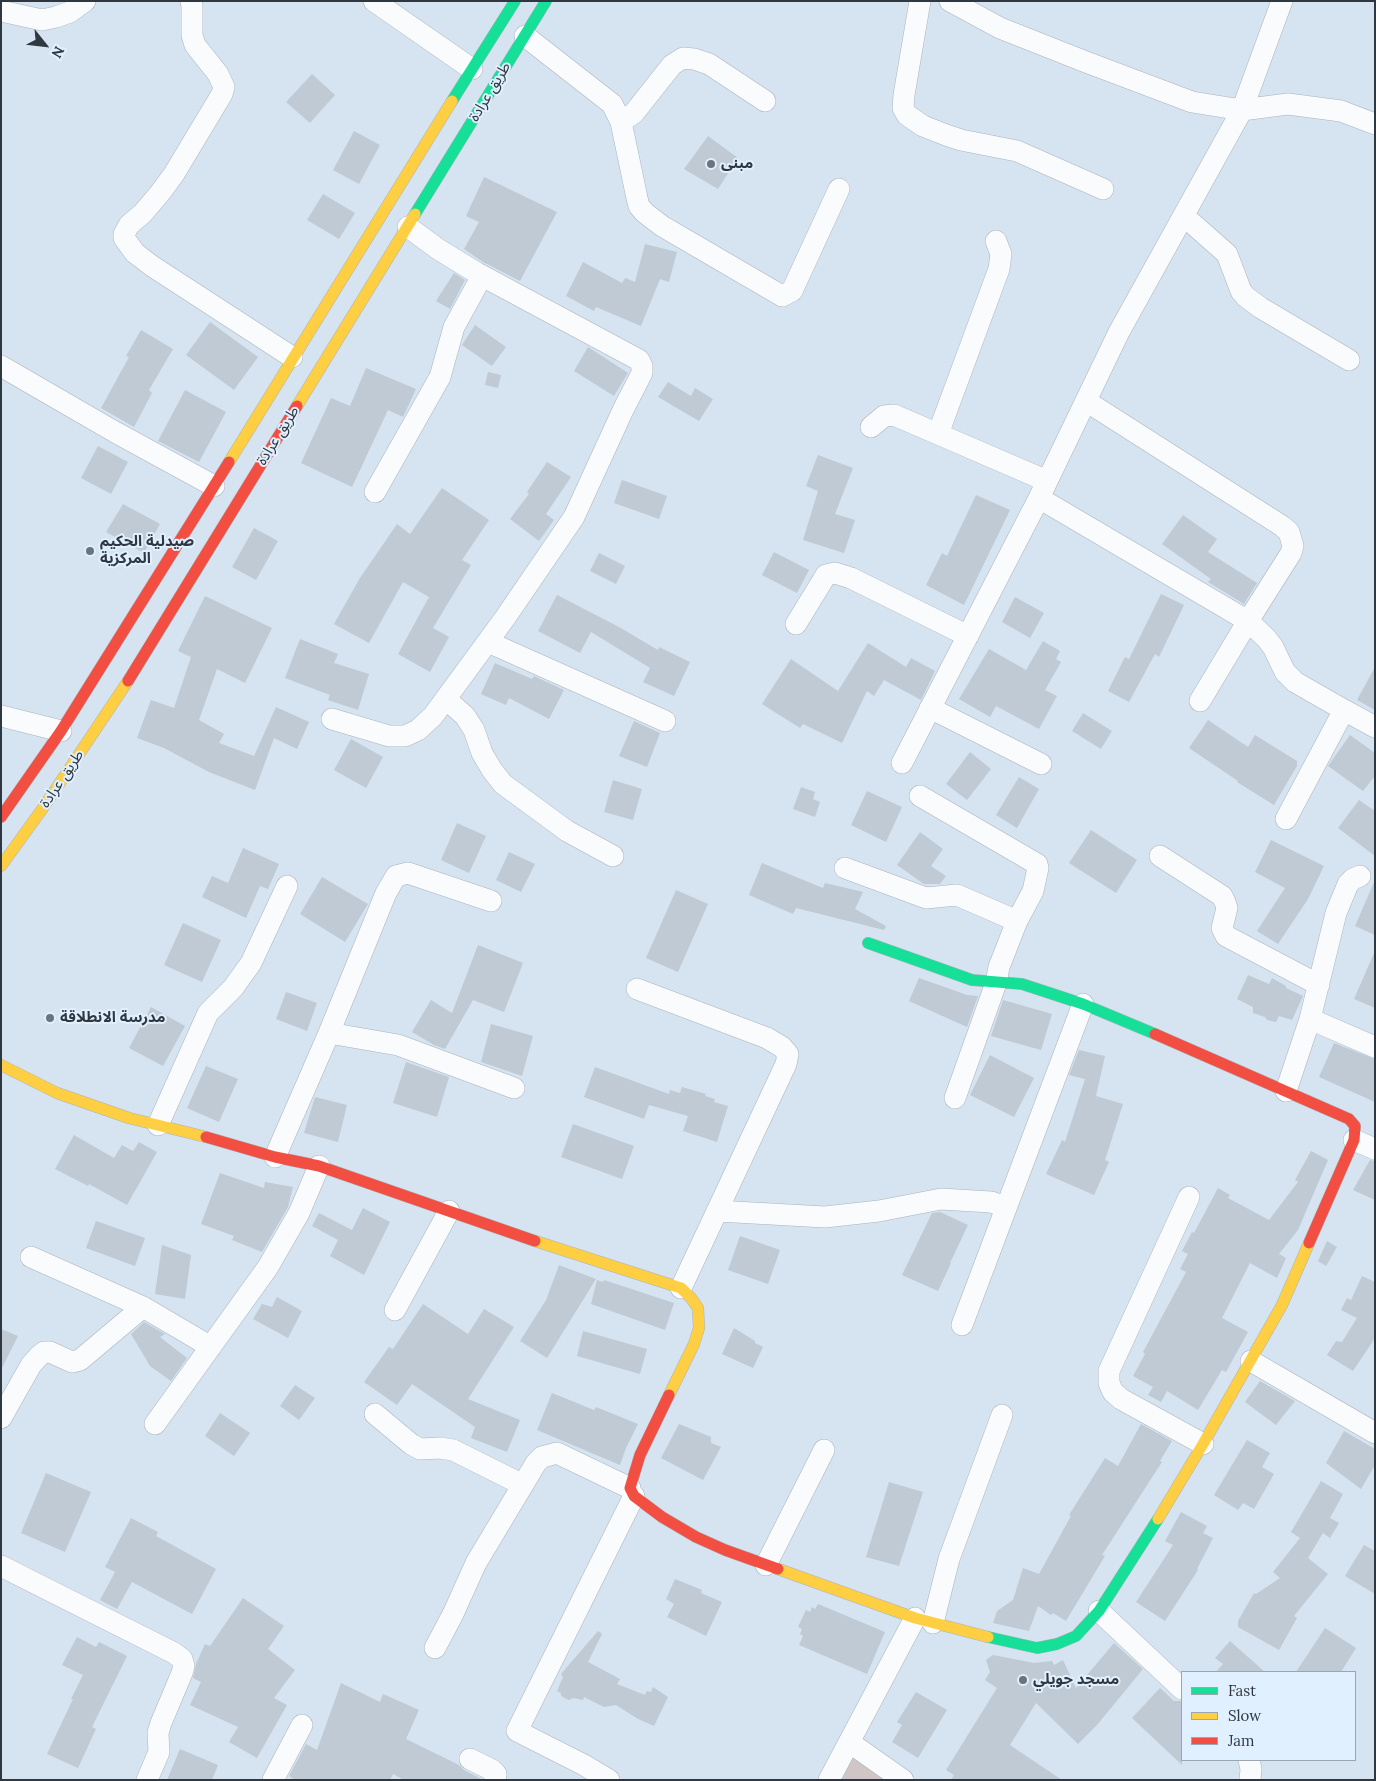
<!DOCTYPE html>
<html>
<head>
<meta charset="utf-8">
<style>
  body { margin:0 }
  #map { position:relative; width:1376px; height:1781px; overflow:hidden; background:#d6e3f0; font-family:Lora,serif }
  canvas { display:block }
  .frame { position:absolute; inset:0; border:2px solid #2f3841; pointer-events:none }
  .legend { position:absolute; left:1181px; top:1671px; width:175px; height:90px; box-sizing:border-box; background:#e1f0fe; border:1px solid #9aa6b2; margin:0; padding:6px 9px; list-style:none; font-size:15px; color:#2f3841 }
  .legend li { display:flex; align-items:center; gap:10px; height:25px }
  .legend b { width:25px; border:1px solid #9aa6b2 }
  .north { position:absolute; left:20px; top:20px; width:50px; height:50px; -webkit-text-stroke:4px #e1f0fe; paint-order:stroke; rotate:119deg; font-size:14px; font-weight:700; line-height:20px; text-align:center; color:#2f3841 }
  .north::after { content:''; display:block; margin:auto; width:18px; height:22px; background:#2f3841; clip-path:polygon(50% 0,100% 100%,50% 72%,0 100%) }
</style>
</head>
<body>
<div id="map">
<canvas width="1376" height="1781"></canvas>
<div class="frame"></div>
<ul class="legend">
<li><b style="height:6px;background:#16e098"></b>Fast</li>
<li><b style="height:6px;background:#ffcf43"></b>Slow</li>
<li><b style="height:6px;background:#f24e42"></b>Jam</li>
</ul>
<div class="north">N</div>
</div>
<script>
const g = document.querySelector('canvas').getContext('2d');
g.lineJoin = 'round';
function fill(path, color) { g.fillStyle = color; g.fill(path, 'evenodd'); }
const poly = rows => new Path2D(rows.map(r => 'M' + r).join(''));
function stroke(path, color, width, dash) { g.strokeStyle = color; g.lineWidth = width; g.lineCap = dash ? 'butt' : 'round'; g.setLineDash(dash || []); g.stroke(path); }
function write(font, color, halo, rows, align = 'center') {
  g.font = font + ' Lora,"Noto Sans Arabic",serif'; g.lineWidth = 4; g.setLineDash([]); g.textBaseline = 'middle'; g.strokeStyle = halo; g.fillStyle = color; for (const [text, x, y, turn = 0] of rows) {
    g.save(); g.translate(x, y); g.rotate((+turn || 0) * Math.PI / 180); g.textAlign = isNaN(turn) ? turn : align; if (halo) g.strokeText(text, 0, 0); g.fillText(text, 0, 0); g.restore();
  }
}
const green = poly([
  [853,1752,894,1780,836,1780]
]);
const building = poly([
  [312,74,335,95,310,123,286,102],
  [354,131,380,145,359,184,333,170],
  [708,136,738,158,718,189,684,169],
  [484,177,557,212,520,281,483,262,464,249,479,222,466,216],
  [323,194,355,213,339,239,307,220],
  [645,244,677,252,669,282,660,279,641,326,596,307,594,311,566,296,583,262,622,283,625,278,635,282],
  [454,273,465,280,450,309,436,301],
  [210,322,258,357,234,390,186,355],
  [475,325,506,347,492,366,462,345],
  [141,330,173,349,149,390,152,393,134,427,101,408,129,357,126,356],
  [588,347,628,373,614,396,574,371],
  [366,368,416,389,403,417,388,410,352,487,301,463,331,398,350,406],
  [488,372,501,375,498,388,485,385],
  [668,382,691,396,695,388,713,399,699,421,658,397],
  [185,390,226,412,199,462,158,441],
  [98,446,128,462,111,494,81,478],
  [818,455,853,468,835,514,855,520,844,553,803,540,818,491,806,486],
  [547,462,571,477,546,514,554,520,539,541,510,519,529,494,527,492],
  [622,480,667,496,659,519,614,503],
  [442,488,489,520,462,560,471,565,433,628,449,637,430,672,398,654,429,597,403,582,369,643,334,624,360,578,397,524,410,534],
  [976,495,1010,510,964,605,926,585,942,553,947,556],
  [123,504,160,524,144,553,106,532],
  [1183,515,1217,539,1208,552,1257,583,1244,604,1208,582,1211,579,1162,544],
  [254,528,278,541,256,580,232,567],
  [774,552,809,570,797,593,762,575],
  [599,553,625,566,616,584,590,571],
  [1161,594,1184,605,1159,657,1155,654,1129,702,1108,691,1125,657,1129,659],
  [557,595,619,627,658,650,659,647,690,662,674,696,643,682,650,668,591,632,580,653,538,631],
  [205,596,272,628,245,683,217,669,199,720,224,734,219,743,254,756,276,707,309,722,297,749,274,738,255,790,209,772,164,748,137,738,151,700,174,708,191,657,178,651],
  [1015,597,1044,613,1030,638,1002,622],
  [300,639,338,654,334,663,369,674,358,710,328,700,330,695,285,678],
  [1043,641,1060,651,1056,659,1061,662,1045,690,1057,696,1039,729,996,706,990,717,959,699,989,649,1026,670],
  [868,643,906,667,911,658,935,671,921,700,884,680,874,696,867,691,842,743,803,724,800,728,762,704,791,659,838,691],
  [495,663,532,679,534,676,564,690,549,719,509,698,506,705,481,694],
  [1375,667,1375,710,1357,700],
  [1083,713,1112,731,1101,749,1072,731],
  [1208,720,1248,747,1255,735,1297,761,1297,766,1274,805,1237,782,1238,781,1189,748],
  [634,721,660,733,647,767,619,756],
  [1350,735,1375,753,1375,776,1363,791,1328,766],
  [351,739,383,757,366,788,334,770],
  [970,752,991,769,967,800,946,784],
  [1019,777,1039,789,1017,828,996,815],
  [613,780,642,789,633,820,604,812],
  [801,787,815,792,813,799,820,802,815,817,793,809],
  [867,791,902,807,886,842,851,825],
  [1359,800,1375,811,1375,856,1338,828],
  [457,823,486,836,469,873,441,860],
  [1091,830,1137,860,1116,893,1069,863],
  [920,832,943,849,931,866,946,876,940,884,924,884,897,865],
  [1271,840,1324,866,1308,899,1278,944,1257,931,1285,888,1255,872],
  [243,848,279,864,268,889,260,886,246,918,202,897,212,876,228,883],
  [509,852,535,864,521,892,496,880],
  [762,863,823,888,825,883,863,892,855,909,886,926,884,930,796,908,793,914,749,895],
  [322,877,368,904,345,942,300,914],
  [1375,880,1375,935,1355,926],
  [676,890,708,904,678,972,646,958],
  [183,923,221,940,202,982,164,965],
  [478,945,523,963,504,1012,473,1000,445,1049,434,1045,412,1032,431,1000,452,1013],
  [1375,951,1375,1008,1354,999],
  [1248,975,1269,984,1272,978,1286,986,1286,988,1303,996,1292,1020,1279,1016,1276,1022,1267,1020,1265,1017,1253,1013,1253,1007,1237,999],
  [919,978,967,995,978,996,967,1027,909,1001],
  [286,992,317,1003,307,1031,276,1019],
  [1003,1000,1052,1014,1041,1050,991,1036],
  [151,1007,185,1026,163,1066,129,1048],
  [491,1024,533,1036,522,1076,481,1062],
  [1334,1043,1375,1059,1375,1102,1319,1077],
  [1079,1050,1105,1056,1096,1096,1123,1104,1105,1160,1109,1162,1094,1195,1046,1174,1062,1140,1065,1142,1085,1079,1069,1075],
  [990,1055,1034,1078,1014,1117,970,1095],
  [406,1062,449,1077,437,1117,393,1103],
  [206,1066,238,1079,219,1122,187,1108],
  [595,1067,669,1094,670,1090,680,1093,682,1087,706,1094,705,1096,715,1099,714,1102,728,1106,717,1142,683,1131,688,1116,649,1105,644,1119,584,1097],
  [315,1097,347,1105,338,1142,304,1133],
  [573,1124,634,1146,622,1179,561,1157],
  [74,1135,114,1158,122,1145,133,1151,139,1142,157,1152,127,1205,89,1184,88,1186,55,1169],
  [1311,1151,1328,1160,1298,1230,1279,1254,1286,1258,1277,1278,1250,1263,1222,1318,1248,1332,1226,1372,1222,1370,1198,1410,1167,1391,1161,1402,1148,1395,1153,1387,1133,1376,1145,1354,1143,1352,1186,1272,1180,1269,1188,1254,1182,1251,1192,1232,1194,1233,1218,1188,1230,1195,1228,1198,1269,1220,1298,1182,1295,1180],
  [1370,1160,1375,1161,1375,1200,1353,1190],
  [220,1173,264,1188,265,1182,293,1187,288,1207,262,1252,232,1240,234,1236,201,1224],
  [363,1208,390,1222,364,1275,330,1256,338,1240,312,1226,319,1213,352,1230],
  [940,1212,968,1225,950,1263,951,1263,938,1291,902,1275,932,1213],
  [96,1221,145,1238,135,1266,86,1248],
  [740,1236,780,1250,768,1284,728,1270],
  [1327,1241,1337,1247,1326,1266,1318,1261],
  [162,1245,191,1255,185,1299,155,1294],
  [559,1265,596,1279,547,1358,520,1341,546,1300],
  [1362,1276,1375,1282,1375,1338,1353,1371,1327,1355,1336,1341,1342,1342,1357,1318,1341,1310,1347,1298,1351,1300],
  [597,1280,603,1282,604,1280,674,1303,665,1330,591,1304],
  [277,1297,302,1311,288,1338,253,1319,262,1304,272,1307],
  [423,1304,468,1334,484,1309,514,1327,468,1399,520,1420,507,1452,471,1438,475,1427,412,1384,397,1405,364,1382,389,1347,393,1349],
  [144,1322,165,1334,160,1337,187,1358,171,1381,150,1366,131,1334],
  [734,1328,755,1341,755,1343,763,1347,753,1368,722,1354],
  [1,1329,18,1336,1,1370],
  [583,1331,647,1349,640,1374,577,1356],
  [1260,1381,1295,1401,1276,1425,1245,1402],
  [295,1385,315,1398,299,1420,280,1406],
  [552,1393,594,1410,596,1407,638,1424,626,1448,620,1465,537,1430],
  [220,1413,250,1433,234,1456,205,1436],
  [679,1424,711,1437,711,1443,721,1447,703,1480,661,1458],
  [1141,1424,1172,1441,1160,1461,1162,1462,1102,1555,1105,1556,1066,1621,1053,1613,1051,1615,1038,1606,1029,1631,993,1623,997,1611,1013,1600,1023,1568,1039,1574,1071,1516,1069,1515,1105,1458,1118,1466],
  [1344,1431,1375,1449,1375,1465,1361,1489,1326,1463],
  [1247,1440,1270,1453,1262,1467,1274,1474,1254,1509,1243,1503,1238,1510,1214,1495],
  [46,1473,91,1492,65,1552,21,1533],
  [1321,1481,1343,1494,1330,1518,1339,1523,1330,1538,1323,1533,1308,1558,1328,1574,1294,1616,1297,1618,1279,1650,1238,1627,1238,1621,1254,1593,1256,1594,1280,1578,1273,1572,1300,1538,1291,1532],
  [889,1482,923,1492,899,1566,866,1557],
  [1181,1512,1207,1526,1203,1533,1213,1538,1197,1569,1198,1570,1165,1621,1136,1602,1173,1545,1165,1541],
  [131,1518,158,1532,156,1536,216,1569,192,1614,132,1582,117,1609,100,1600,115,1572,105,1567],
  [1364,1545,1375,1551,1375,1594,1345,1576],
  [675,1579,702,1590,701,1593,722,1602,706,1636,667,1617,674,1604,666,1599],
  [243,1598,284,1626,268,1649,295,1670,274,1698,287,1705,257,1758,229,1742,238,1727,190,1705,201,1682,193,1678,196,1664,205,1644,210,1646],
  [818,1604,885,1632,867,1674,799,1645,803,1636,800,1634,802,1629,798,1627,806,1610,810,1612,812,1607,815,1609],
  [1325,1628,1356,1648,1341,1672,1296,1672],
  [598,1631,602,1634,588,1662,620,1679,617,1684,645,1695,647,1691,651,1692,653,1687,668,1697,654,1726,638,1719,616,1705,604,1707,584,1697,583,1700,573,1698,569,1700,561,1696,561,1693,557,1691,563,1677,561,1674],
  [77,1637,96,1647,99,1642,127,1656,92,1727,96,1729,78,1768,47,1754,73,1699,71,1699,83,1675,62,1665],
  [1230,1641,1265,1672,1216,1672,1223,1664,1215,1658],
  [1114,1643,1143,1669,1097,1725,1078,1744,1036,1703,1010,1745,1062,1780,951,1780,954,1775,946,1770,997,1688,985,1680,990,1672,986,1660,993,1655,1034,1663,1052,1661,1054,1665,1063,1660,1076,1688],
  [341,1683,380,1702,383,1694,419,1710,406,1739,459,1765,464,1770,483,1780,404,1780,393,1774,390,1780,295,1780,289,1776,306,1744,317,1750],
  [1160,1688,1174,1701,1182,1701,1182,1765,1132,1718],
  [916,1692,947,1710,918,1758,892,1742,902,1725,897,1722],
  [180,1749,218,1765,212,1780,167,1780]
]);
const street = poly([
  [191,1,192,6,192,35,195,45,218,74,224,87,222,94,174,174,160,193,143,213,129,225,124,234,124,238,135,253,152,266,292,357],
  [374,1,472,69],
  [920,1,904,95,903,108,907,115,923,126,946,135,961,140,1017,151,1103,189],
  [950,1,1000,28,1086,62,1192,102,1242,110,1288,104,1341,111,1375,124],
  [1,11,42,20,56,17,70,12,85,1],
  [525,36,612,104,621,122,637,198,639,206,645,213,662,226,782,296,792,291,839,189],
  [621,122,634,113,672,65,683,58,694,59,709,64,765,101],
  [1184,216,1227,254,1241,291,1246,297,1261,308,1349,360],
  [1,366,115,432,214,486],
  [1086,401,1282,526,1289,532,1293,546,1291,553,1248,621,1200,701],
  [871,427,884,416,894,415,1047,481],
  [938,434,999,269,1001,254,996,241],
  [375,492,440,377,454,327,482,276],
  [1039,498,1248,621,1266,638,1273,647,1285,672,1295,682,1344,710],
  [796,624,826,575,835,573,851,578,968,636],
  [488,642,665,721],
  [446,699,465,716,474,730,482,753,492,770,503,784,567,831,613,856],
  [930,708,1041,764],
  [1,716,61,731],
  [332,719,389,736,405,736,418,730,433,716,505,618,574,517,623,410,642,373,642,366,639,360,477,273,438,249,408,227],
  [902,763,1039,498,1119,332,1242,110,1282,1],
  [920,796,1037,864,1038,868,1033,891,1017,921,999,967,996,983,955,1098],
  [1286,819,1344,710,1375,727],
  [1160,856,1222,896,1225,902,1227,908,1222,928,1226,936,1319,985],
  [845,868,926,898,957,895,1017,921],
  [637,989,767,1038,782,1047,788,1054,786,1064,681,1288],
  [1310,1019,1375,1047],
  [329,1033,398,1045,514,1088],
  [1286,1091,1310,1019,1336,913,1348,884,1353,879,1360,876],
  [158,1125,208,1013,233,988,251,963,287,886],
  [1354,1140,1375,1149],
  [275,1157,329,1033,386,893,396,876,408,873,491,901],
  [1189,1197,1109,1371,1109,1383,1113,1392,1121,1399,1203,1444],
  [717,1211,825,1217,879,1211,941,1199,991,1202,1006,1207],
  [31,1257,143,1307,211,1347],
  [395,1310,449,1211],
  [962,1325,1083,1004],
  [1251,1361,1375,1433],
  [375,1414,411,1444,420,1449,440,1448,453,1450,523,1485],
  [1,1418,31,1365,39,1356,44,1352,50,1352,72,1362,80,1360,143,1307],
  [155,1424,268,1267,299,1213,319,1166],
  [766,1565,824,1450],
  [1,1566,174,1653,182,1659,184,1666,182,1673,161,1723,158,1733,159,1752,147,1780],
  [1099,1611,1182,1689],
  [933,1623,949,1559,1002,1415],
  [435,1648,453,1614,476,1563,536,1463,542,1457,557,1453,630,1488],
  [849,1742,903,1780],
  [470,1759,492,1770,496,1774,495,1780],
  [1249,1760,1251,1769,1250,1780],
  [273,1780,302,1725],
  [609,1780,584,1765,517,1731,634,1496],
  [829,1780,915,1618]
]);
const fast = poly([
  [452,101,515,1],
  [415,214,546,1],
  [868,943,972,980,1022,984,1083,1004,1155,1034],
  [988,1637,1037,1648,1057,1644,1076,1636,1099,1611,1158,1519]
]);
const slow = poly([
  [297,406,415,214],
  [229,462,452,101],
  [1,866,43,808,128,681],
  [1,1065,57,1093,129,1118,206,1137],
  [535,1241,681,1288,691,1298,698,1308,699,1328,694,1344,669,1395],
  [1158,1519,1203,1444,1282,1305,1309,1243],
  [778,1569,915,1618,988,1637]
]);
const jam = poly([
  [128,681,297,406],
  [1,817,61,731,229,462],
  [1155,1034,1349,1119,1355,1126,1354,1140,1309,1243],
  [206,1137,275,1157,319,1166,535,1241],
  [669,1395,640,1455,630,1488,634,1496,662,1517,696,1537,725,1550,778,1569]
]);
const markers = [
  [711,164,5,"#69747e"],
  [90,551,5,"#69747e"],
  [50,1018,5,"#69747e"],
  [1023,1680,5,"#69747e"]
];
const streetNames = [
  ["طريق عرادة",490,92,-59],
  ["طريق عرادة",278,436,-58],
  ["طريق عرادة",62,779,-56]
];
const poiNames = [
  ["مبنى",721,164],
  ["صيدلية الحكيم",100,542],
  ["المركزية",100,559],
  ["مدرسة الانطلاقة",60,1018],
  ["مسجد جويلي",1033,1680]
];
fill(green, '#cfc6c5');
fill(building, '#bfcad4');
stroke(street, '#a9b3bd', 22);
stroke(fast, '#a9b3bd', 12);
stroke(slow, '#a9b3bd', 12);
stroke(jam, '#a9b3bd', 12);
stroke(street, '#f9fbfd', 21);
stroke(fast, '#16e098', 11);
stroke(slow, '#ffcf43', 11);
stroke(jam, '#f24e42', 11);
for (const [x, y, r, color] of markers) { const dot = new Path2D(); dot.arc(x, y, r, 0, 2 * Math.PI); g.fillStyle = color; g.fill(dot); stroke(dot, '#e1f0fe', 2); }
write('15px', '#2f3841', '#e1f0fe', streetNames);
write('bold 15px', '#2f3841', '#e1f0fe', poiNames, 'left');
</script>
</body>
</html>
